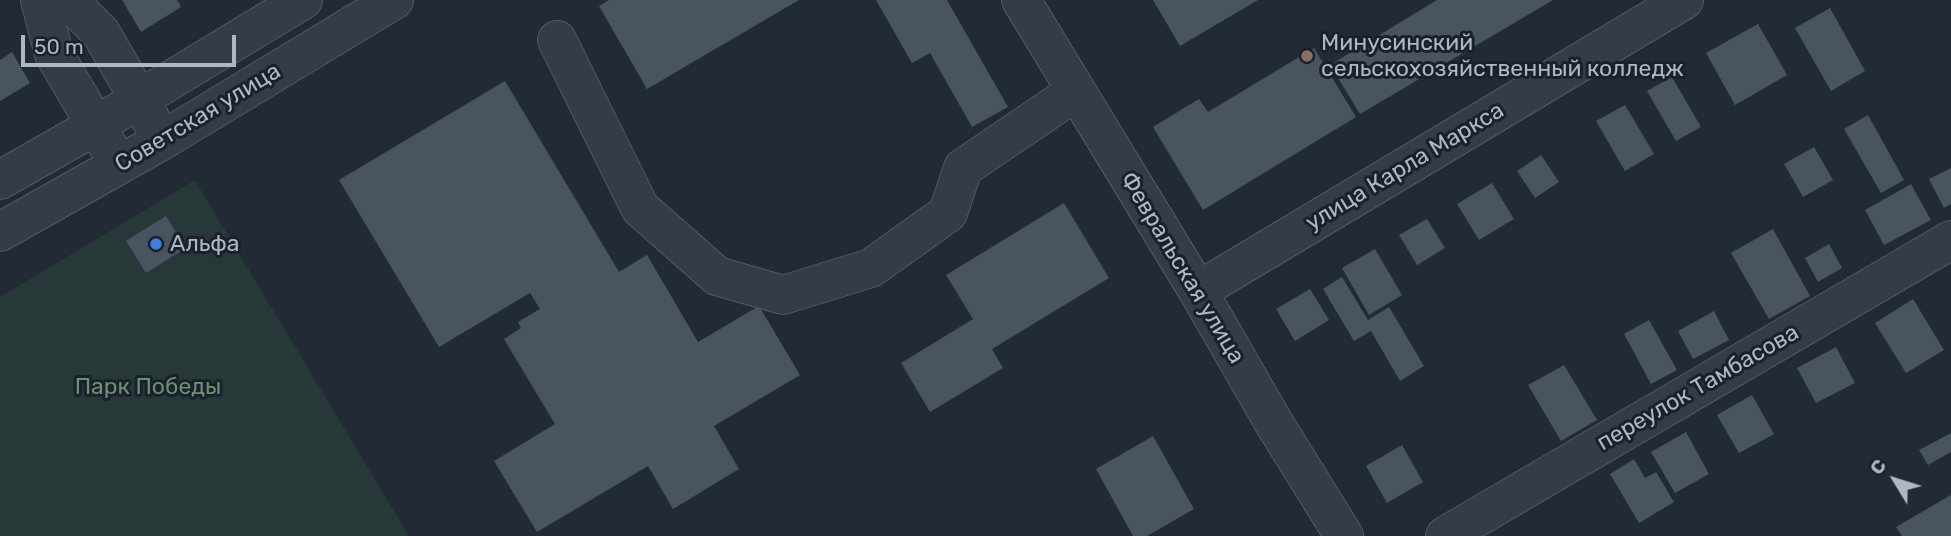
<!DOCTYPE html>
<html>
<head>
<meta charset="utf-8">
<style>
  body { margin:0 }
  #map { position:relative; width:1951px; height:536px; overflow:hidden; background:#222a36; font-family:Rubik,sans-serif }
  canvas { display:block }
  .north { position:absolute; left:1860px; top:445px; width:70px; height:70px; -webkit-text-stroke:5px #1b212b; paint-order:stroke; rotate:308deg; font-size:19px; font-weight:700; line-height:28px; text-align:center; color:#afb7c3 }
  .north::after { content:''; display:block; margin:auto; width:24px; height:32px; background:#afb7c3; clip-path:polygon(50% 0,100% 100%,50% 72%,0 100%) }
  .scale { position:absolute; left:21px; top:35px; width:215px; height:32px; box-sizing:border-box; border:4px solid #afb7c3; border-top:0; padding-left:9px; font-size:21px; line-height:24px; white-space:nowrap; color:#afb7c3; -webkit-text-stroke:5px #1b212b; paint-order:stroke }
</style>
</head>
<body>
<div id="map">
<canvas width="1951" height="536"></canvas>
<div class="north">С</div>
<div class="scale">50 m</div>
</div>
<script>
const g = document.querySelector('canvas').getContext('2d');
g.lineJoin = 'round';
function fill(path, color) { g.fillStyle = color; g.fill(path, 'evenodd'); }
const poly = rows => new Path2D(rows.map(r => 'M' + r).join(''));
function stroke(path, color, width, dash) { g.strokeStyle = color; g.lineWidth = width; g.lineCap = dash ? 'butt' : 'round'; g.setLineDash(dash || []); g.stroke(path); }
function write(font, color, halo, rows, align = 'center') {
  g.font = font + ' Rubik,sans-serif'; g.lineWidth = 6; g.setLineDash([]); g.textBaseline = 'middle'; g.strokeStyle = halo; g.fillStyle = color; for (const [text, x, y, turn = 0] of rows) {
    g.save(); g.translate(x, y); g.rotate((+turn || 0) * Math.PI / 180); g.textAlign = isNaN(turn) ? turn : align; if (halo) g.strokeText(text, 0, 0); g.fillText(text, 0, 0); g.restore();
  }
}
const green = poly([
  [195,180,409,536,0,536,0,297]
]);
const building = poly([
  [122,0,177,0,181,7,141,32],
  [609,0,799,0,647,89,599,6],
  [876,0,947,0,1008,107,972,127,930,53,912,63],
  [1153,0,1258,0,1180,46],
  [1437,0,1553,0,1360,114,1330,65],
  [1830,8,1865,71,1831,91,1795,28],
  [1758,24,1787,75,1735,105,1706,53],
  [1314,48,1356,117,1203,210,1153,127,1199,99,1208,112],
  [12,52,30,83,0,101,0,60],
  [1672,77,1701,127,1676,141,1647,91],
  [505,81,619,272,647,255,698,342,759,306,800,375,714,426,739,469,673,509,648,466,537,532,494,461,555,424,504,339,521,328,518,322,540,309,530,293,439,347,339,180],
  [1625,105,1654,154,1625,171,1596,121],
  [1868,115,1904,180,1881,193,1844,129],
  [1814,147,1833,180,1803,197,1784,164],
  [1541,155,1559,182,1535,198,1517,171],
  [1951,168,1951,204,1944,208,1929,179],
  [1492,183,1514,219,1479,240,1457,204],
  [1911,184,1931,220,1884,245,1865,210],
  [1064,203,1109,278,992,349,1003,368,930,412,901,363,973,319,946,275],
  [166,216,186,248,146,273,126,241],
  [1427,219,1445,248,1417,265,1399,235],
  [1773,229,1810,296,1769,319,1731,253],
  [1829,244,1842,268,1818,282,1805,258],
  [1375,249,1402,295,1369,315,1342,268],
  [1342,277,1368,320,1389,307,1424,366,1400,381,1371,331,1354,341,1323,289],
  [1310,289,1329,320,1295,341,1276,309],
  [1913,299,1944,350,1906,373,1875,323],
  [1714,311,1729,340,1693,359,1678,331],
  [1649,320,1677,370,1651,384,1624,334],
  [1836,347,1855,383,1816,403,1797,368],
  [1564,365,1597,420,1561,441,1528,385],
  [1752,395,1774,434,1739,453,1717,415],
  [1686,432,1709,474,1675,493,1651,452],
  [1951,433,1951,452,1928,465,1919,450],
  [1153,436,1194,509,1147,536,1133,536,1096,469],
  [1402,445,1423,482,1387,503,1366,466],
  [1634,459,1645,478,1656,472,1674,502,1639,523,1610,474],
  [1951,495,1951,536,1902,536,1896,527]
]);
const minor = poly([
  [40,0,54,54,108,146],
  [68,0,101,33,151,120],
  [1021,0,1198,291,1274,423,1344,536],
  [557,40,640,208,717,276,783,295,871,268,948,213,963,168,1075,92],
  [0,180,95,126,303,0],
  [0,232,163,140,394,0],
  [1198,291,1684,0],
  [1445,536,1951,240]
]);
const markers = [
  [1307,56,7,"#8d6e63"],
  [156,244,7,"#3f7fe0"]
];
const poiNames = [
  ["Минусинский",1321,43],
  ["сельскохозяйственный колледж",1321,69],
  ["Альфа",170,244]
];
const streetNames = [
  ["Советская улица",198,118,-31],
  ["улица Карла Маркса",1405,167,-31],
  ["Февральская улица",1182,268,59],
  ["переулок Тамбасова",1698,388,-30]
];
const parkNames = [
  ["Парк Победы",148,387]
];
fill(green, '#273839');
fill(building, '#4a5461');
stroke(minor, '#525a64', 40);
stroke(minor, '#353c46', 38);
for (const [x, y, r, color] of markers) { const dot = new Path2D(); dot.arc(x, y, r, 0, 2 * Math.PI); g.fillStyle = color; g.fill(dot); stroke(dot, '#1b212b', 2.5); }
write('23px', '#afb7c3', '#1b212b', poiNames, 'left');
write('23px', '#afb7c3', '#1b212b', streetNames);
write('23px', '#699273', '#1b212b', parkNames);
</script>
</body>
</html>
